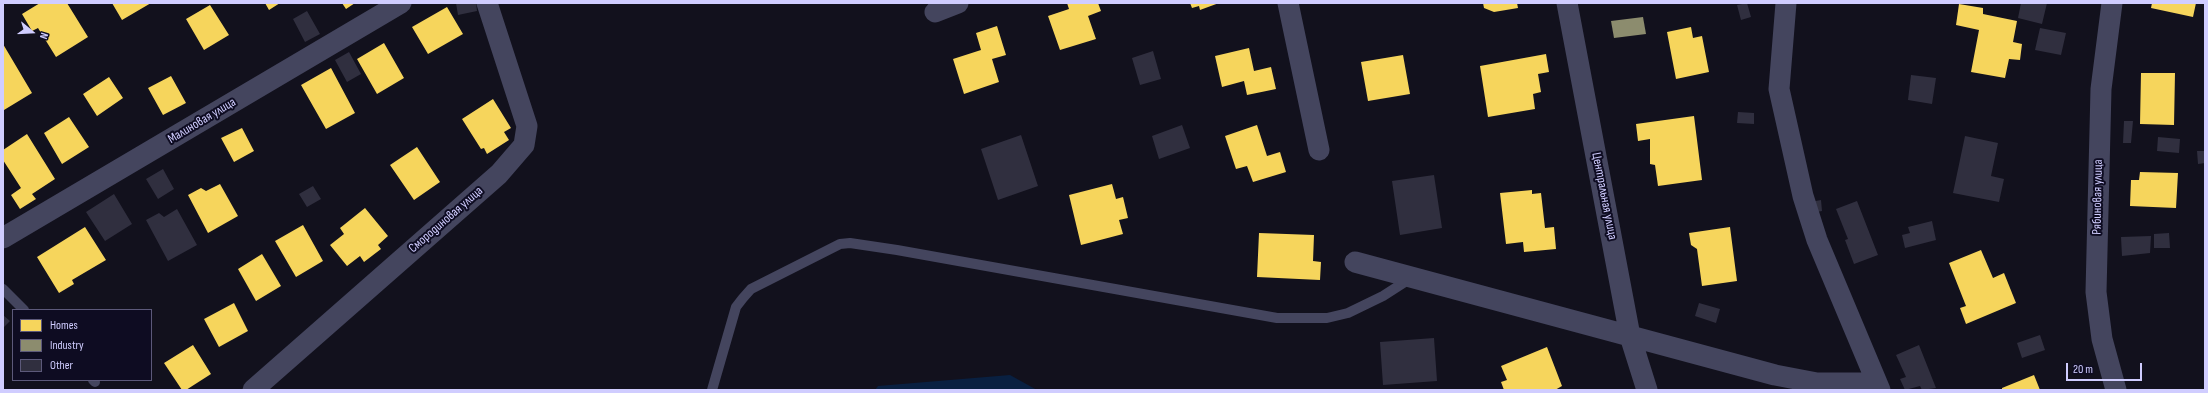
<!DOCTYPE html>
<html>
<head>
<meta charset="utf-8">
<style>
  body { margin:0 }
  #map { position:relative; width:2208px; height:393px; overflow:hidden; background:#12111d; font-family:"Sofia Sans Condensed",sans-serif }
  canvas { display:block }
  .frame { position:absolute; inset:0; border:4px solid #d0cdff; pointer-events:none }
  .legend { position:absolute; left:12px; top:309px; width:140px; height:72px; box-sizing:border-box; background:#0e0c22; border:1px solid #5c597a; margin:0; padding:5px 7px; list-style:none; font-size:12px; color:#d0cdff }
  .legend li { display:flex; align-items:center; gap:8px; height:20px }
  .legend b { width:20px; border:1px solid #5c597a }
  .north { position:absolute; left:12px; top:12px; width:40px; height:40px; -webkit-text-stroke:3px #0e0c22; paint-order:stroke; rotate:108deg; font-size:11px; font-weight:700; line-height:16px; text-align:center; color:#d0cdff }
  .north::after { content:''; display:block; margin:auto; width:14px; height:18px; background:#d0cdff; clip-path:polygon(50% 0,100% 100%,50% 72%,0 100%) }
  .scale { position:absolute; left:2066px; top:363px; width:76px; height:18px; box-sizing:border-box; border:2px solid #d0cdff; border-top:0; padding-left:5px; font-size:12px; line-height:14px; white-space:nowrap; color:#d0cdff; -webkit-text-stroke:3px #0e0c22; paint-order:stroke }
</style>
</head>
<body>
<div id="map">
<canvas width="2208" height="393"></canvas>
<div class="frame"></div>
<ul class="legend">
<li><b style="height:11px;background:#f6d55c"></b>Homes</li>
<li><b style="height:11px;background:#8c8c6e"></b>Industry</li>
<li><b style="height:11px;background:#302f3f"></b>Other</li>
</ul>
<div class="north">N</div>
<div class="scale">20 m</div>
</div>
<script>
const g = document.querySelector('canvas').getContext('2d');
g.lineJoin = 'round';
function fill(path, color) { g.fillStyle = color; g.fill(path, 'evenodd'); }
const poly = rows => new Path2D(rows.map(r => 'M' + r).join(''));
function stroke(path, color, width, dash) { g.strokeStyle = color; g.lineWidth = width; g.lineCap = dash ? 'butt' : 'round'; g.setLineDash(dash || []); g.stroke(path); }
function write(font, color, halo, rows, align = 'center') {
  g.font = font + ' "Sofia Sans Condensed",sans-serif'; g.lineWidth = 4; g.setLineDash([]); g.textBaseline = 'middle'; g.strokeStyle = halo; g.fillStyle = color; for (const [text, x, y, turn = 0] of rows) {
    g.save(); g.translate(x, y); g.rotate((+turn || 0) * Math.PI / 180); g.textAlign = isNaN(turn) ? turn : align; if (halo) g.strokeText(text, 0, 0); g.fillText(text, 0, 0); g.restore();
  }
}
const water = poly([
  [1010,375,1037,390,875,390,878,386]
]);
const homes = poly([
  [40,3,67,3,88,37,56,57,38,28,32,31,22,14],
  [112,3,151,3,122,20],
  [265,3,280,3,269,10],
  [342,3,355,3,346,9],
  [1067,3,1098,3,1101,11,1088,16,1096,39,1060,50,1048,16,1069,9],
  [1190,3,1219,3,1200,10,1199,6,1192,8],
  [1483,3,1517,3,1518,8,1494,12,1484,8],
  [2152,3,2196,3,2193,17,2151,8],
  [1959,4,1983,8,1983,14,2017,21,2013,42,2022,44,2020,60,2009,59,2005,78,1971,72,1979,30,1956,25],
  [210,5,229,35,204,50,186,19],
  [447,7,463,34,428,54,412,27],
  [997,26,1006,55,992,59,999,82,964,94,953,59,981,50,976,33],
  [1691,27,1693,38,1702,36,1709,72,1676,79,1667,32],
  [384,43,404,78,377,94,357,59],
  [3,44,32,93,4,110,3,109],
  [1249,48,1254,71,1271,67,1276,89,1247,95,1244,81,1222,87,1215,56],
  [1546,54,1549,72,1538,74,1541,92,1533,94,1535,109,1488,117,1480,66],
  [1403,55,1410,94,1368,101,1361,62],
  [331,68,355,113,326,129,301,85],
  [2141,73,2175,73,2174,125,2140,124],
  [171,76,186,103,163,115,148,88],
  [109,77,123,98,97,116,83,94],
  [493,99,511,128,504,132,509,140,487,154,484,148,481,149,462,119],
  [1694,116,1702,180,1658,186,1655,165,1650,164,1650,139,1638,141,1636,124],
  [69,117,89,147,62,164,44,133],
  [1257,125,1267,156,1280,152,1286,172,1253,182,1247,166,1236,169,1225,136],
  [242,128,254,151,234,162,221,138],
  [27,134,55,179,32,194,36,199,20,209,11,195,21,188,3,160,3,150],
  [417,147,440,182,414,200,390,165],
  [2140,172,2178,173,2176,208,2130,206,2131,180,2139,180],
  [220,184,238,216,208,233,188,195,201,188,206,191],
  [1112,184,1116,199,1123,197,1128,218,1119,220,1123,234,1081,245,1069,195],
  [1532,190,1532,194,1541,193,1545,228,1554,227,1556,249,1524,252,1523,242,1506,244,1500,193],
  [365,208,388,236,378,245,381,249,364,262,360,256,347,266,330,245,344,234,340,228],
  [303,225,323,261,296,277,275,241],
  [85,227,106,260,72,280,74,284,59,293,37,257],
  [1730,227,1737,281,1702,286,1697,249,1691,245,1689,233],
  [1259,233,1314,235,1313,261,1321,262,1320,280,1257,277],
  [1981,250,1993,278,2004,273,2016,303,1966,324,1960,308,1966,306,1949,263],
  [262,254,281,286,256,301,238,269],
  [234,303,248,331,219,347,204,319],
  [193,345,211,374,186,390,182,390,164,363],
  [1547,347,1562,386,1555,390,1504,390,1501,382,1507,380,1501,366],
  [2034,375,2040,390,2002,390,2002,388]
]);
const industry = poly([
  [1643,17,1646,34,1614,38,1611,21]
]);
const building = poly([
  [456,3,476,3,477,11,458,15],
  [1747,3,1751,17,1741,20,1737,5],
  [2021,3,2047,3,2042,24,2018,18],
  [307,11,320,34,305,42,293,19],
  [2040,28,2066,33,2061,55,2035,50],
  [1153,51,1161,79,1140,85,1132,58],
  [349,52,361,74,347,82,335,60],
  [1911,75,1936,78,1932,104,1908,100],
  [1738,112,1754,113,1754,124,1737,123],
  [2124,121,2133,121,2131,143,2123,143],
  [1182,125,1190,148,1159,159,1152,136],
  [1021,135,1038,186,998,200,981,149],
  [1965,136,1998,143,1991,176,2004,179,1999,202,1953,193],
  [2158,137,2180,139,2179,153,2157,151],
  [2197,151,2205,151,2205,163,2198,164],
  [163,169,174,189,158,199,146,179],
  [1434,175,1442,228,1400,235,1392,181],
  [313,186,321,199,307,207,299,194],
  [114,194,132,224,105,241,86,212],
  [1821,200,1822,211,1812,213,1810,202],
  [1857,201,1878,255,1854,264,1845,240,1848,239,1836,209],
  [177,209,197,245,168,261,146,220,159,213,164,217],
  [1932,221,1936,240,1905,248,1902,235,1910,233,1908,227],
  [2169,233,2170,248,2154,248,2154,234],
  [2151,236,2150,253,2122,256,2121,237],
  [1699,303,1720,309,1716,323,1695,316],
  [3,315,10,321,3,328],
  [2040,335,2045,350,2022,358,2017,343],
  [1434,338,1437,381,1383,385,1380,342],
  [1919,345,1936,388,1922,390,1920,386,1905,390,1900,379,1906,377,1896,355]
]);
const lane = poly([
  [3,289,24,310],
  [93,380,95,382],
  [712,390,736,307,743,298,751,289,840,244,850,243,897,250,1277,318,1327,318,1348,313,1383,296,1411,278]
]);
const street = poly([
  [1288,3,1319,150],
  [1567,3,1630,336,1647,390],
  [1786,3,1779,89,1803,196,1817,240,1880,390],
  [2112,3,2101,89,2096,292,2102,339,2116,390],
  [935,12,958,3],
  [3,238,401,3],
  [1355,262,1775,375,1817,383,1877,383],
  [253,390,499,174,524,145,527,126,487,3]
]);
const streetNames = [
  ["Малиновая улица",202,121,-31],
  ["Центральная улица",1604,196,79],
  ["Рябиновая улица",2098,197,-89],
  ["Смородиновая улица",446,220,-41]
];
fill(water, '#092041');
fill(homes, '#f6d55c');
fill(industry, '#8c8c6e');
fill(building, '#302f3f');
stroke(lane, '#44455e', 10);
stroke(street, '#44455e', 21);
write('13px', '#d0cdff', '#0e0c22', streetNames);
</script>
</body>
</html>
